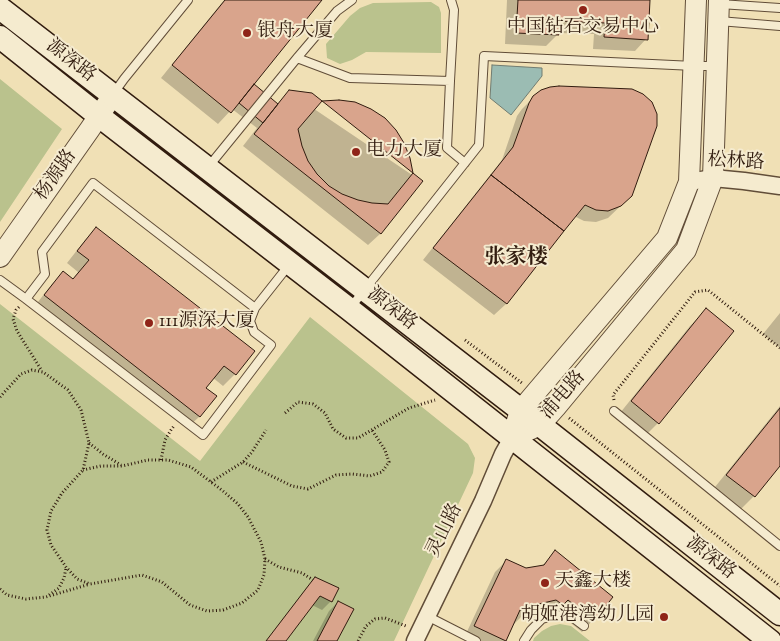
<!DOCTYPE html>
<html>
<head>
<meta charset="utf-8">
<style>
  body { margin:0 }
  canvas { display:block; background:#f0e0b5 }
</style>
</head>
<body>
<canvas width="780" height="641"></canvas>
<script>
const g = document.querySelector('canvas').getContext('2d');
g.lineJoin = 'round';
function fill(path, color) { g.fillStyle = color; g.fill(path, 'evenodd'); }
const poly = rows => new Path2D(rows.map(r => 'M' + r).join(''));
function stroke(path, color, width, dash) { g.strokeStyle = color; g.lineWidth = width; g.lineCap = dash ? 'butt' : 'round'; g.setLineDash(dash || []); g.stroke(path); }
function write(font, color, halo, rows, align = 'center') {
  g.font = font + ' "Sorts Mill Goudy","Noto Serif SC",serif'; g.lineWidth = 4; g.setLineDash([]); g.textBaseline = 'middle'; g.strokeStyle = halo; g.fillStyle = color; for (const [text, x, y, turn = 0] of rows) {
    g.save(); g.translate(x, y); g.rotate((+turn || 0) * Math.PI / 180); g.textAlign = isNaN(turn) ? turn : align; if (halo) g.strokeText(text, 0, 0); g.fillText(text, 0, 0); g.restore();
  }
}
const green = poly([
  [431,2,439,7,441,13,441,53,366,52,352,60,340,64,327,58,326,44,350,16,360,8,373,3],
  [0,79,62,129,0,222],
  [0,304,200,461,310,317,468,444,475,458,473,473,394,641,0,641],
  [560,624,571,626,590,641,533,641,534,638,542,631,551,626]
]);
const water = poly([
  [492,65,542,68,542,76,511,115,490,98,492,65]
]);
const shadow = poly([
  [224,0,321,0,252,84,277,104,289,92,421,181,380,234,368,245,243,146,257,128,232,109,218,124,161,78],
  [507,0,649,0,646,39,635,51,593,49,594,34,558,33,558,34,546,46,505,44],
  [534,97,631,196,608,218,596,222,584,221,574,216,506,304,494,315,423,260,502,160,517,116,522,109],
  [96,229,253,351,235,374,223,386,212,377,204,388,215,396,199,417,187,428,34,307,52,284,63,273,72,280,78,272,67,263,85,240],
  [706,310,658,423,642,439,616,418,690,326],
  [780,313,780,348,763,334],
  [780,406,780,464,754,496,737,513,711,492],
  [555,552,611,597,593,620,582,632,556,611,550,616,544,611,522,616,514,624,513,624,504,641,469,641,464,638,495,572,507,560,526,570,541,567],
  [316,578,331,601,322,610,312,605,285,641,266,641,307,587],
  [338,602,335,641,313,641,329,611]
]);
const building = poly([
  [225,0,322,0,231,113,172,65,225,0],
  [518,0,650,0,648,40,604,37,605,23,560,21,559,35,516,33,518,0],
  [254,84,278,104,263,123,239,103,254,84],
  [559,86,632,89,643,94,652,102,657,114,657,126,632,196,621,206,608,211,596,210,585,205,564,231,491,175,513,147,529,103,533,96,541,90,550,87,559,86],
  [289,90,312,93,423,181,381,234,254,134,289,90],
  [339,100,355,102,371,109,385,118,396,130,404,143,410,158,413,173,388,204,372,203,358,200,342,194,329,186,317,174,308,161,302,146,298,129,322,101,339,100],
  [491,175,564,231,507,304,433,248,491,175],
  [96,227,255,351,236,375,224,366,206,388,217,396,200,417,44,295,63,271,73,279,89,260,77,251,96,227],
  [706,308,734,331,659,424,631,401,706,308],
  [780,408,780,466,755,497,726,475,780,408],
  [555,550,613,597,594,621,568,600,563,605,556,600,530,606,527,613,520,610,506,641,474,626,506,559,526,568,544,565,555,550],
  [315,577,339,588,332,602,320,596,286,641,266,641,315,577],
  [338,601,354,609,337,641,317,641,338,601]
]);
const path = poly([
  [19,307,16,310,13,319,17,331,42,371],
  [465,340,522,383],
  [0,397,21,374,32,370,43,372,68,390,81,410,89,443,83,470,62,493,51,511,47,530,51,545,66,567,77,579,90,584,142,575,162,582,190,605,207,611,223,610,242,603,258,590,264,575,265,559,261,542,248,517,238,504,223,491,191,467,168,460,148,460,122,466,101,466,83,470],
  [614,400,613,395,695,292,708,290,780,348],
  [285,413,298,402,313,404,325,413,333,429,346,438,358,438,409,408,435,400],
  [569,418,780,586],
  [89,443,103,454,121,465],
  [161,460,165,440,171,430,174,426],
  [243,462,292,486,308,489,336,475,352,474,370,476,382,472,389,462,385,450,372,430],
  [211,482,243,462,252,452,266,430],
  [265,559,279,567,302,573,313,580],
  [0,589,7,595,26,599,46,597,90,584],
  [49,595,59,588,64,578,66,568],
  [358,641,366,626,375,619,385,618,406,626]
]);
const service = poly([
  [720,4,780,8],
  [719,21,780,26],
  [297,58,350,78,450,81,454,10,451,0],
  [450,81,447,148,465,163],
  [114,93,124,79,188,0],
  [209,166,297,58,337,11,352,0],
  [0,280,26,299],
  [351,307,479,145,484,56,694,66,716,66],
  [255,308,93,183,42,252,45,274,26,299,203,435,271,345,254,332,250,321,255,308,289,265],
  [614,411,780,546],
  [427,616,476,641],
  [524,641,531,630,542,619,557,615,572,617,584,626]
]);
const minor = poly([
  [689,182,713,178,744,181,780,186],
  [415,641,483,501,503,454,512,438]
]);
const tertiary = poly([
  [0,257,90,129,113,95],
  [516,424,520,411,667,238,689,182,696,0],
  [512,438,540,425,556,407,686,250,713,178,719,0]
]);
const secondary = poly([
  [0,8,540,425,780,614],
  [0,37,99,116,349,309,770,641]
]);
const markers = [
  [583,10,5,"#8f2418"],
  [247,33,5,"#8f2418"],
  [356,152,5,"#8f2418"],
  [149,323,5,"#8f2418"],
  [545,583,5,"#8f2418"],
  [664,617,5,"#8f2418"]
];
const poiNames = [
  ["中国钻石交易中心",583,29,"center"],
  ["银舟大厦",257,33],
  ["电力大厦",366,152],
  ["111源深大厦",159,323],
  ["天鑫大楼",555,583],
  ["胡姬港湾幼儿园",654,617,"right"]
];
const streetNames = [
  ["源深路",70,62,38],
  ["松林路",736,163,3],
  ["杨源路",57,176,-55],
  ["源深路",391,310,38],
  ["浦电路",564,396,-49],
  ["灵山路",446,531,-64],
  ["源深路",710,559,38]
];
const quarterNames = [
  ["张家楼",516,259]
];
fill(green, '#bac28d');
fill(water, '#9bbcb3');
stroke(water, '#717c71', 1);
fill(shadow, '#0003');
fill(building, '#d9a48c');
stroke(building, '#311c0f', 1);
stroke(service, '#614d38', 10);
stroke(minor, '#614d38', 19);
stroke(tertiary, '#614d38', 22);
stroke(secondary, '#311c0f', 25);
stroke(path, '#311c0f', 3, [1, 2.5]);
stroke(service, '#f5ebcf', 8);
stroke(minor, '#f5ebcf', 16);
stroke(tertiary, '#f5ebcf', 20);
stroke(secondary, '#f5ebcf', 22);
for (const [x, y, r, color] of markers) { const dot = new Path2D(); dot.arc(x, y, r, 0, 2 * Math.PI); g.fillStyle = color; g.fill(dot); stroke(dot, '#f5ebcf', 2); }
write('19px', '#311c0f', '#f5ebcf', poiNames, 'left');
write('19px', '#311c0f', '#f5ebcf', streetNames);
write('bold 21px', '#311c0f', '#f5ebcf', quarterNames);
</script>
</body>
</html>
